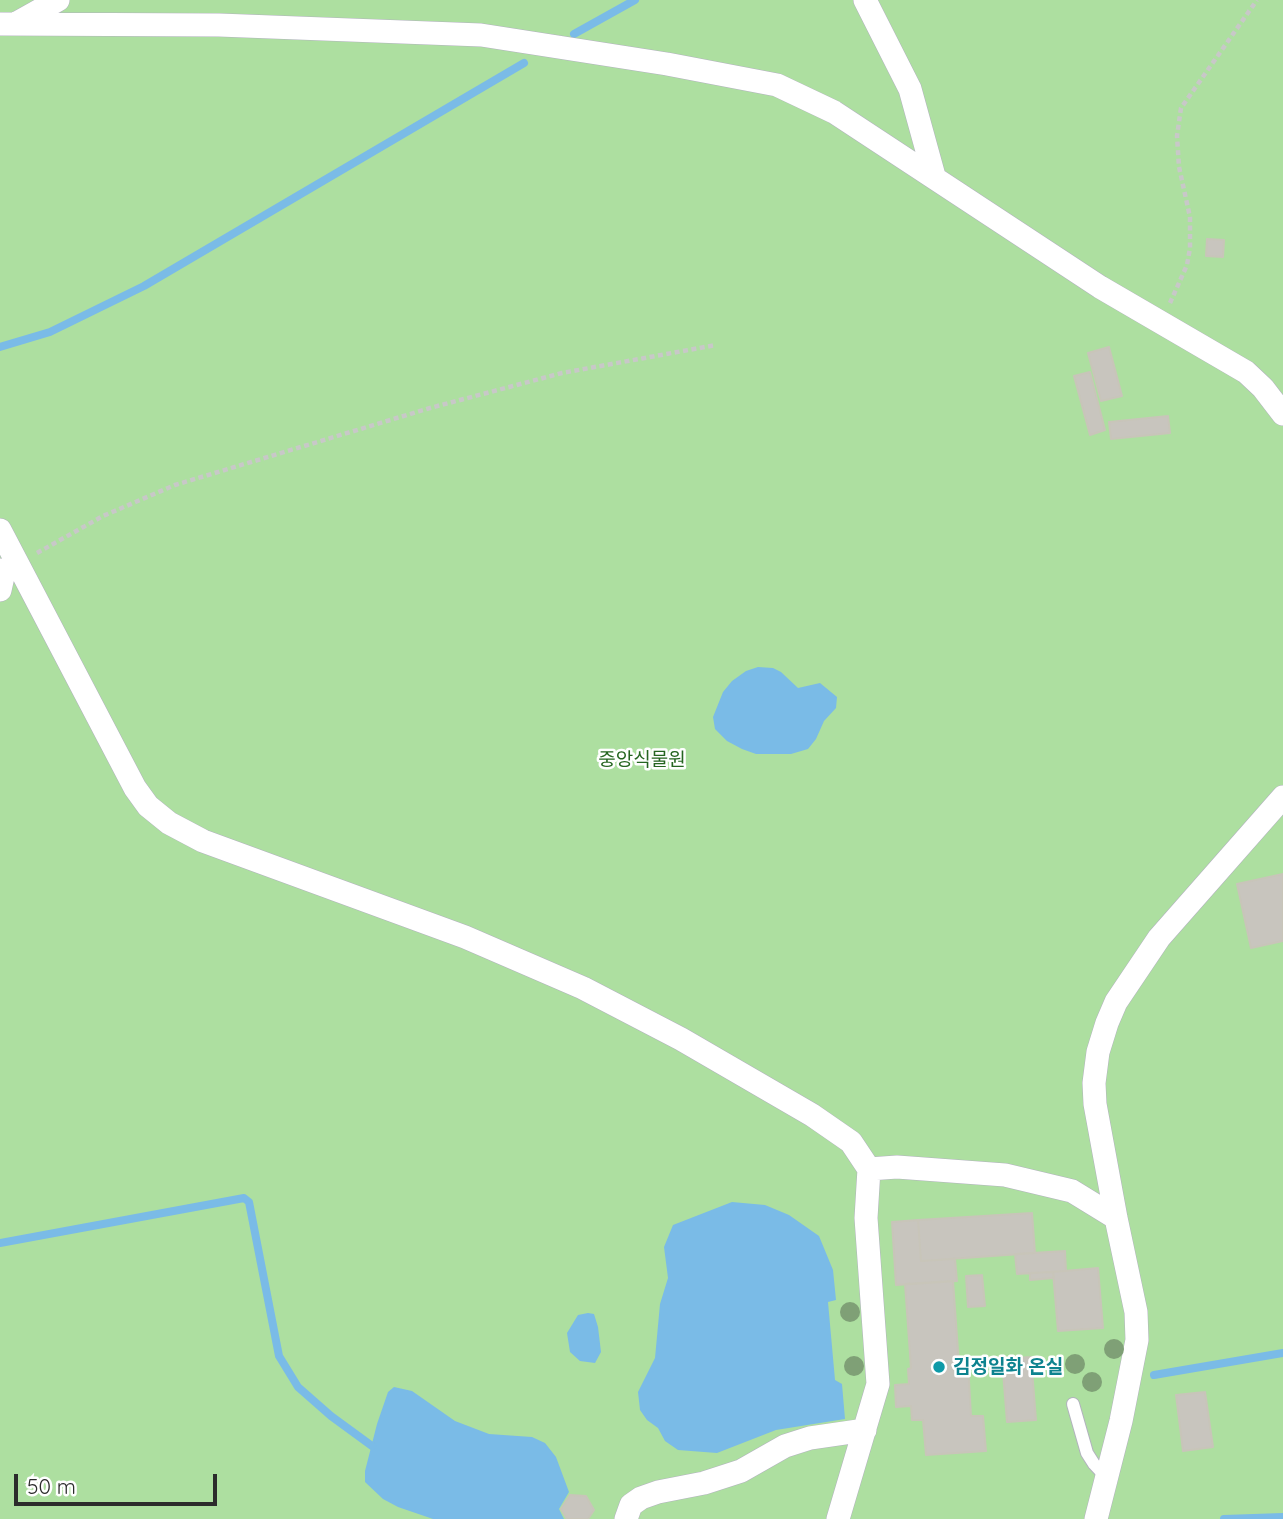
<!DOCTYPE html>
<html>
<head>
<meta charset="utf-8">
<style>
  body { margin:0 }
  #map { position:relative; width:1283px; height:1519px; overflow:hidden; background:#ece9df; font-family:Quicksand,sans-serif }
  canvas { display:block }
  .scale { position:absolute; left:14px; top:1474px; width:203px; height:32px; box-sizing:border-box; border:4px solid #2c2c2c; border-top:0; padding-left:9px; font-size:21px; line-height:24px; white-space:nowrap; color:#2c2c2c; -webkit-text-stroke:5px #fff; paint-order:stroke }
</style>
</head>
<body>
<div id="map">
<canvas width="1283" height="1519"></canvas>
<div class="scale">50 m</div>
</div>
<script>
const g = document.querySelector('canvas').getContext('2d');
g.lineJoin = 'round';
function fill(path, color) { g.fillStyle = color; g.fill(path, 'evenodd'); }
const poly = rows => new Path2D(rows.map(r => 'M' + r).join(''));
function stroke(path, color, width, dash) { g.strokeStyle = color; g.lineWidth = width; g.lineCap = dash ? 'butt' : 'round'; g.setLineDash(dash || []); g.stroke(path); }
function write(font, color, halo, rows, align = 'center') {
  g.font = font + ' Quicksand,"Noto Sans KR",sans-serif'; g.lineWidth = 5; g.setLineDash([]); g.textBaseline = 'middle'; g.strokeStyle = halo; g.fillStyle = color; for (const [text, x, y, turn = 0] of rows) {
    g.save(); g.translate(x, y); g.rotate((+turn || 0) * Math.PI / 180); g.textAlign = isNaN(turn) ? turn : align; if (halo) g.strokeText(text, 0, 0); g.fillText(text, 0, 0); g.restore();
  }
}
const green = poly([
  [0,0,1283,0,1283,1519,0,1519]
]);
const water = poly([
  [758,667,773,668,781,672,798,688,820,683,837,697,836,708,824,721,816,739,808,749,791,754,756,754,742,749,727,741,715,729,713,717,723,692,732,681,746,671],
  [732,1202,765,1205,789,1215,819,1236,833,1270,836,1300,828,1302,835,1380,842,1384,845,1419,776,1430,717,1453,678,1450,665,1441,658,1428,647,1420,640,1410,638,1392,655,1358,660,1304,668,1278,664,1247,673,1225],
  [588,1313,594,1314,598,1327,601,1352,595,1363,580,1361,570,1352,567,1333,578,1315],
  [394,1387,412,1391,455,1421,489,1434,532,1437,545,1443,556,1457,569,1492,559,1509,564,1519,433,1519,398,1507,383,1499,365,1482,365,1471,377,1424,388,1392]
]);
const stream = poly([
  [574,34,635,0],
  [0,347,50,332,144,286,524,63],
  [0,1243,244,1198,249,1202,279,1356,298,1387,331,1416,372,1446],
  [1154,1375,1283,1353],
  [1224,1519,1283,1517]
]);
const building = poly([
  [1207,239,1224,240,1223,257,1206,256,1207,239],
  [1109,347,1122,396,1101,401,1088,353,1109,347],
  [1090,372,1105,430,1090,435,1074,376,1090,372],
  [1168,416,1170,433,1111,439,1109,422,1168,416],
  [1283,874,1283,941,1251,948,1237,884,1283,874],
  [1032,1213,1035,1253,921,1261,918,1220,1032,1213],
  [918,1220,921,1261,955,1259,957,1281,896,1285,892,1222,918,1220],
  [1065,1251,1066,1271,1017,1274,1015,1254,1065,1251],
  [1098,1268,1103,1328,1058,1331,1053,1272,1098,1268],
  [1053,1272,1054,1278,1030,1280,1030,1273,1053,1272],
  [982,1275,985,1306,968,1307,966,1276,982,1275],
  [953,1281,959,1365,968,1364,971,1416,983,1416,986,1451,926,1455,923,1420,912,1420,911,1406,896,1407,895,1385,909,1384,908,1369,911,1368,905,1284,953,1281],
  [1031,1357,1036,1420,1007,1422,1002,1359,1031,1357],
  [1205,1392,1213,1447,1183,1451,1176,1395,1205,1392],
  [570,1495,586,1496,594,1510,588,1519,567,1519,561,1509,570,1495]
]);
const path = poly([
  [1170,303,1187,265,1190,248,1190,217,1179,167,1177,136,1181,108,1257,0],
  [37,553,103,516,175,485,430,408,562,373,716,345]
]);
const service = poly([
  [1073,1404,1087,1453,1094,1464,1106,1477]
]);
const minor = poly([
  [865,0,910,89,934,176],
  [0,24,219,25,481,35,667,64,777,85,834,112,1100,287,1246,372,1263,388,1283,414],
  [15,24,58,0],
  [0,530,135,788,148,806,169,823,203,841,465,937,583,988,681,1039,812,1115,851,1142,869,1169,897,1167,1005,1175,1072,1191,1116,1218],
  [0,570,4,572,0,590],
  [626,1519,631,1505,641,1498,658,1492,704,1483,741,1471,785,1446,810,1438,865,1430],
  [838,1519,878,1384,866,1218,869,1169],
  [1096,1519,1121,1421,1137,1340,1136,1312,1116,1218,1095,1104,1094,1083,1098,1052,1107,1023,1116,1002,1159,938,1283,797]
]);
const trees = [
  [850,1312],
  [1114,1349],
  [1075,1364],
  [854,1366],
  [1092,1382]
];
const markers = [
  [939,1367,7,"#0f9aa8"]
];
const parkNames = [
  ["중앙식물원",642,760]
];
const cultureNames = [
  ["김정일화 온실",953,1367]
];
fill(green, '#addfa0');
fill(water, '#7abbe7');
stroke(stream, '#7abbe7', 8);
fill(building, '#c8c5be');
stroke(building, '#c8c5b9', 2);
stroke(service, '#b2b3be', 14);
stroke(minor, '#b2b3be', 24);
stroke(path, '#c8c8c8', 4.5, [5, 3.5]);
stroke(service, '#fff', 12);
stroke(minor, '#fff', 23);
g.fillStyle = '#7fa076';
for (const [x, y] of trees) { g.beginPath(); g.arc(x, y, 10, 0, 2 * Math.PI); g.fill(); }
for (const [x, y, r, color] of markers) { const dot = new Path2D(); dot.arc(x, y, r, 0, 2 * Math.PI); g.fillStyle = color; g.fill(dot); stroke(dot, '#fff', 2.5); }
write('19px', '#256520', '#fff', parkNames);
write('bold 19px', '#0d838f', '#fff', cultureNames, 'left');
</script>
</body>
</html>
